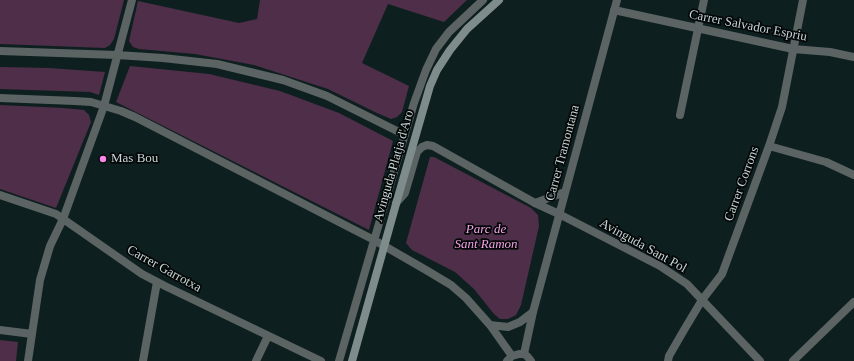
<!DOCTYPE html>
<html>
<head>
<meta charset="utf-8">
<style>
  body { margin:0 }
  canvas { display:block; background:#0e1f1f }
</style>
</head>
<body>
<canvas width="854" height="361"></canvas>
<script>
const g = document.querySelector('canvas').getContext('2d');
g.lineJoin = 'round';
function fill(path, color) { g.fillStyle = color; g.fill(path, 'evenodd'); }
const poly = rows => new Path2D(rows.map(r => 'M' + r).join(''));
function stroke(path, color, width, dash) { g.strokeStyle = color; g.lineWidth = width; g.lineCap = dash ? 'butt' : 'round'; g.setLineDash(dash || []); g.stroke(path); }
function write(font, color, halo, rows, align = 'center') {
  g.font = font + ' "Times New Roman",serif'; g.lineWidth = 3.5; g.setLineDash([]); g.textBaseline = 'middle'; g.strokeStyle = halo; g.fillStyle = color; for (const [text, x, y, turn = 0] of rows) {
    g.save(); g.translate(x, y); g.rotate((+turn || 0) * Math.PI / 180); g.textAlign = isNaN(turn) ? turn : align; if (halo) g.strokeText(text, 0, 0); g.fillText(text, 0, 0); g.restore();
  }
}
const green = poly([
  [0,0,124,0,114,39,110,45,105,48,0,44],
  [260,0,467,0,444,22,388,4,362,63,409,86,402,112,397,117,391,119,377,113,328,89,254,65,195,54,139,49,133,47,129,41,138,1,239,23,257,19],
  [130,66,209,74,280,91,339,113,393,141,369,230,116,102],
  [0,67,49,68,105,72,99,95,90,92,0,89],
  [0,105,63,108,84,110,89,115,91,122,56,208,0,189],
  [430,157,434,157,531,208,538,215,539,226,521,305,516,315,508,319,500,319,494,314,474,289,455,272,412,250,406,243],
  [0,340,18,342,16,361,0,361]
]);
const minor = poly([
  [614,10,793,49,830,52,854,57],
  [0,51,117,55,163,58,217,64,283,80,327,96,405,135],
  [0,98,75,101,91,102,121,111,135,117,374,240,426,270,451,285,466,298,490,325,512,356],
  [680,115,704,0],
  [769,146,826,162,854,175],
  [0,195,56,214,142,274,165,286,321,361],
  [396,203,405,193,417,152,422,147,427,145,433,146,535,203,559,214,660,266,687,284,760,361],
  [535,203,565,192],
  [490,325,508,327,520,322,533,312],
  [0,330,32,334],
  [524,354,533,312,617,0],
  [28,361,40,280,50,246,63,219,104,106,132,0],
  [143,361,157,282],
  [256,361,268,336],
  [339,361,414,103,426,70,436,49,449,32,483,0],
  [507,361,512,356,519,354,524,354,527,356,531,361],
  [668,361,669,356,684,330,702,300,722,274,769,146,782,107,803,0],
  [793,361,854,302]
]);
const secondary = poly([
  [352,361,396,204,430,86,437,70,450,50,467,29,499,0]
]);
const markers = [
  [103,159,4,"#fa87e8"]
];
const streetNames = [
  ["Carrer Salvador Espriu",748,26,11],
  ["Carrer Tramontana",563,153,-75],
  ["Avinguda Platja d'Aro",394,166,-74],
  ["Carrer Corrons",742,184,-70],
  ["Avinguda Sant Pol",643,246,29],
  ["Carrer Garrotxa",164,269,29]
];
const poiNames = [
  ["Mas Bou",111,159]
];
const parkNames = [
  ["Parc de",486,230],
  ["Sant Ramon",486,245]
];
fill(green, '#4e2e48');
stroke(minor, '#5b6363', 8);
stroke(secondary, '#7f8c8c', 8);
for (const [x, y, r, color] of markers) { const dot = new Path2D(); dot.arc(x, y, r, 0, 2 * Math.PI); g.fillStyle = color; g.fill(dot); stroke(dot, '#030707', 1.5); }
write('13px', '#cad4d4', '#030707', streetNames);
write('13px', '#cad4d4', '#030707', poiNames, 'left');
write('italic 13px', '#f4a1e5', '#030707', parkNames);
</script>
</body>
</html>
